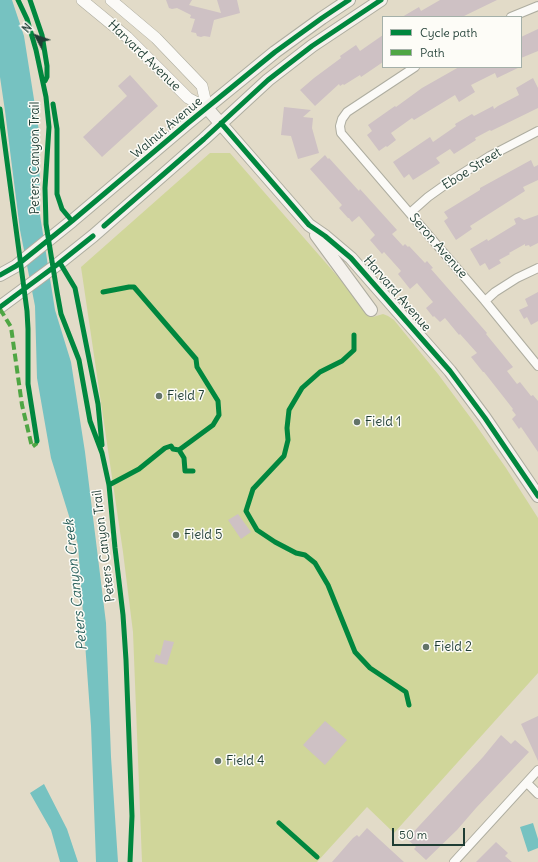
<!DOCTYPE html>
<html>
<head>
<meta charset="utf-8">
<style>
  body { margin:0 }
  #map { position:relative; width:538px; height:862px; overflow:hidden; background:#e2dbc8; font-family:Delius,sans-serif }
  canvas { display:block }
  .legend { position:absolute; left:382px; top:16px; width:140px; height:52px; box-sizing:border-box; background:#fdfcf7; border:1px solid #a4b0a9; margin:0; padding:5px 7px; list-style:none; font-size:12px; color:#1f3d34 }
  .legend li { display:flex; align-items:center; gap:8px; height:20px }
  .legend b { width:20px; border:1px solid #a4b0a9 }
  .north { position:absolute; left:16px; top:16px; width:40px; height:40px; -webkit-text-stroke:3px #fdfcf7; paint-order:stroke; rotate:311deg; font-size:11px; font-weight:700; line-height:16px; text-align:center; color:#1f3d34 }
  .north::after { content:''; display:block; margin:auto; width:14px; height:18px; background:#1f3d34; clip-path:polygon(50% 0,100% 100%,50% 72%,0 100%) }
  .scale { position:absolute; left:392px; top:828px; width:73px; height:18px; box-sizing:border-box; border:2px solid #1f3d34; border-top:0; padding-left:5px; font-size:12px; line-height:14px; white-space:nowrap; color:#1f3d34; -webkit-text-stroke:3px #fdfcf7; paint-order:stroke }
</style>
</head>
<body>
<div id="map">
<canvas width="538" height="862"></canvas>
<ul class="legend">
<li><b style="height:5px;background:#00873e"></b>Cycle path</li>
<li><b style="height:5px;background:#4fa644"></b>Path</li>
</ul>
<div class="north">N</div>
<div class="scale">50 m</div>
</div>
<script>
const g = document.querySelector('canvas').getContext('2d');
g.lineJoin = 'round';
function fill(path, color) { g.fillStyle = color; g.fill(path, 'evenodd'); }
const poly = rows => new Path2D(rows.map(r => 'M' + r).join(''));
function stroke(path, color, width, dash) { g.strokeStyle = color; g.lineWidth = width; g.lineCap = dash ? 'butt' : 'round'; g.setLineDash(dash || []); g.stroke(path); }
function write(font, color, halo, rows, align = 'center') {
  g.font = font + ' Delius,sans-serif'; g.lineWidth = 3; g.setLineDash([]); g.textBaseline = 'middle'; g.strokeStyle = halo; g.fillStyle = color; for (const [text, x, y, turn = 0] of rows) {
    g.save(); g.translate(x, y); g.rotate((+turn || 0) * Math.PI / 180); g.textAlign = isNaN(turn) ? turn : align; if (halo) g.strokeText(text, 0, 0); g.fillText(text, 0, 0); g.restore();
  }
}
const green = poly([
  [210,153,230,153,373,317,383,314,388,316,394,320,438,374,473,421,506,468,538,518,538,673,394,833,367,807,317,862,142,862,133,632,123,552,81,267]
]);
const water = poly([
  [0,0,12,0,24,36,39,131,40,215,55,310,71,362,85,452,106,623,111,757,118,862,96,862,91,726,78,545,51,458,37,378,35,306,20,230,5,111,0,77],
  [44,784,67,829,78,862,60,862,51,830,30,793],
  [533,823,538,839,538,848,528,852,520,827]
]);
const building = poly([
  [166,0,192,0,189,5,221,13,217,0,237,0,240,13,214,20,210,37,204,36,201,37,197,36,196,33,191,32,195,19,190,18,191,15,177,8,172,9,169,8],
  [440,0,497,0,462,17,402,17,419,7,421,11],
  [538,29,538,51,521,58,521,37],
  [383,35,383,62,361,77,360,75,344,85,343,84,340,86,339,84,315,106,300,90,314,78,341,58,340,56,356,45,360,51],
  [459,67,520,67,497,78,495,73,471,85,475,92,459,102,455,95,414,120,412,118,391,133,396,140,387,147,386,146,379,151,367,135,372,131,368,125,395,106,396,107,422,88],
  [130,75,158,106,102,157,83,137,127,96,118,86],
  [533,78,538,88,538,108,491,131,490,130,475,138,476,140,454,154,450,149,436,158,440,163,413,180,409,174,404,178,393,162,430,137,433,142,456,126,455,124,472,114,474,116,493,106,494,109,498,106,519,95,516,88],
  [284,107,311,110,303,117,313,118,312,128,319,153,298,159,291,136,281,135],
  [325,155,328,159,329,158,359,191,360,189,397,230,392,234,403,246,405,244,408,247,409,246,425,263,427,261,433,268,431,269,487,333,486,334,513,367,507,371,517,384,520,382,531,396,533,395,538,401,538,452,521,427,519,429,512,419,516,415,512,410,513,409,484,372,483,372,471,357,477,353,460,334,459,335,445,318,440,322,434,316,433,317,426,308,433,302,417,283,410,289,398,274,401,271,384,252,382,254,370,240,375,235,359,216,352,222,349,218,348,218,339,208,342,205,310,169],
  [531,160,534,167,538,165,538,180,523,187,525,191,470,226,472,229,456,240,444,221,448,218,444,212,480,190,480,188],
  [538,215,538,243,530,247,529,245,525,246,525,244,509,253,510,254,499,260,501,263,489,270,485,263,480,266,470,249,487,239,488,241,516,224,514,219,519,217,524,220],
  [538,292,538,321,531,325,527,317,524,319,519,310,528,306,525,299],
  [238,514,251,532,241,539,228,520],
  [164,640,174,642,167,665,154,662,156,654,160,656],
  [538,716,538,761,521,724],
  [325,721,347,740,325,765,303,745],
  [501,735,511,744,515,740,529,752,476,808,457,830,426,860,414,849,416,847,407,839,483,757],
  [367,828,380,840,404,862,332,862,353,838,357,835,359,837],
  [496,842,508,853,505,856,512,862,476,862]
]);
const minor = poly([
  [511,17,538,6],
  [415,67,347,112,342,119,340,126,341,133,485,301,538,366],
  [410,213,428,197,449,182,490,156,538,131],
  [485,301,495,292,517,278,538,268],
  [527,783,538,794],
  [454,862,538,770]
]);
const tertiary = poly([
  [82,0,127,37,188,98,207,108],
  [111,0,156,38,202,86,207,108]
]);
const secondary = poly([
  [207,108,309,225,325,236,351,258,450,371,485,418,538,496],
  [316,235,371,310],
  [0,275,16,266,72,221,188,123,275,52,322,18,349,0],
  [0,307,58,264,93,236,204,139,268,80,312,46,381,0]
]);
const quiet = poly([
  [0,309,11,327,22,405,32,447,36,444,37,441]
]);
const cycleway = poly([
  [18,0,27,19,36,50,46,97,49,127,45,188,46,224,57,292,61,314,79,360,90,421,102,453,109,485,115,548,123,615,126,660,132,816,130,862],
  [30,0,42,35,47,66,47,77,45,81],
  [53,104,57,129,57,194,62,209,72,221],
  [0,109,27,311,28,329,28,384,37,441],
  [221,123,309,225,325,236,351,258,450,371,485,418,538,496],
  [104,226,204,139,268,80,312,46,381,0],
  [60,263,75,288,98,404,102,445],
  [0,275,16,266,72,221,188,123,275,52,322,18,349,0],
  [103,292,129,287,134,287,196,359,197,367,218,401,219,415,213,425,179,450],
  [0,307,58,264,93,236],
  [354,335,354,350,342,361,320,372,302,388,289,410,287,428,288,440,284,456,253,489,246,511,257,530,275,542,296,553,305,555,315,563,328,585,355,652,370,668,406,692,409,705],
  [109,485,139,469,165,448,171,446,173,449,179,450,184,458,185,471,193,471],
  [279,823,317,857]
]);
const markers = [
  [159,396,4,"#637468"],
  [357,422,4,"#637468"],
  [176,535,4,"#637468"],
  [426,647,4,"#637468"],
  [218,761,4,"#637468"]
];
const streetNames = [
  ["Harvard Avenue",144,56,44],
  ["Walnut Avenue",167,128,-40],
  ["Peters Canyon Trail",35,158,-90],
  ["Eboe Street",472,169,-32],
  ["Seron Avenue",438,246,49],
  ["Harvard Avenue",397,294,49],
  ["Peters Canyon Trail",104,546,-97]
];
const poiNames = [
  ["Field 7",167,396],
  ["Field 1",365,422],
  ["Field 5",184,535],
  ["Field 2",434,647],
  ["Field 4",226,761]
];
const waterNames = [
  ["Peters Canyon Creek",76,585,-96]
];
fill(green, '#d0d69a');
fill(water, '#76c2c1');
fill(building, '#cec1c4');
stroke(minor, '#aeada0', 10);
stroke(tertiary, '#aeada0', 12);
stroke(secondary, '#aeada0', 14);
stroke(minor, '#fbfaf7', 8);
stroke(tertiary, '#fbfaf7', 11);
stroke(secondary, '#f4f1ec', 12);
stroke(quiet, '#4fa644', 4, [8, 4]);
stroke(cycleway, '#00873e', 5);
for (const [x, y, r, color] of markers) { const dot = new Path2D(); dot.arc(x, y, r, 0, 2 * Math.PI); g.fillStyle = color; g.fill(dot); stroke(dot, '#fdfcf7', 1.5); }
write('13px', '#1f3d34', '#fdfcf7', streetNames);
write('13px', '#1f3d34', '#fdfcf7', poiNames, 'left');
write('italic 14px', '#2b625d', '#fdfcf7', waterNames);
</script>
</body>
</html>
